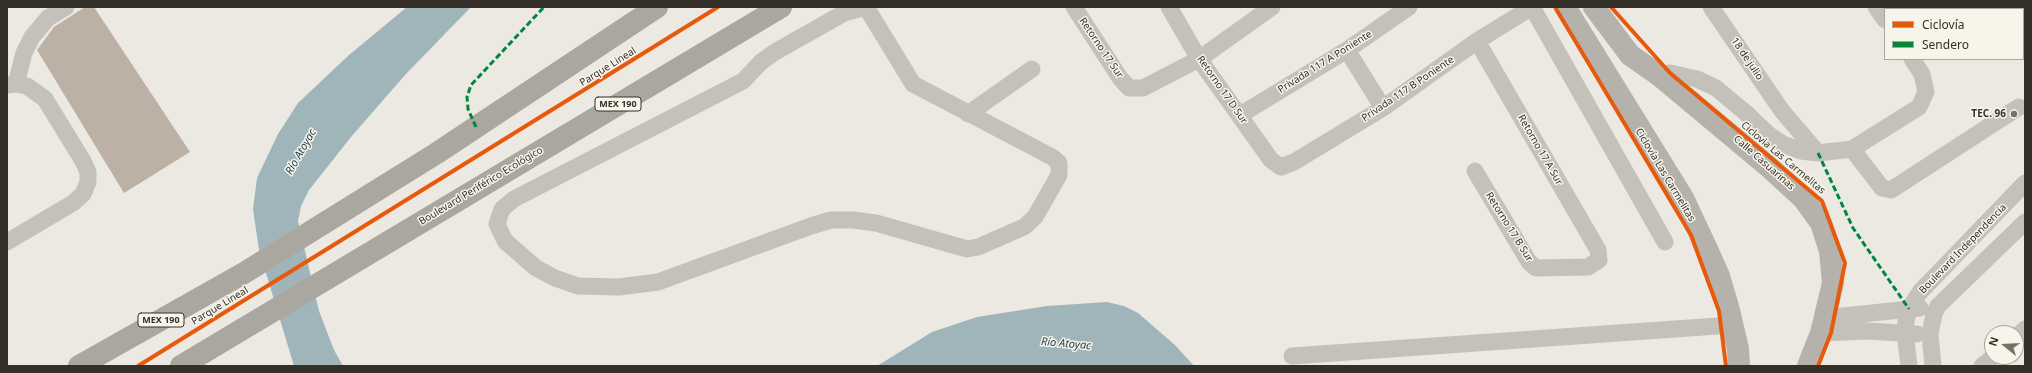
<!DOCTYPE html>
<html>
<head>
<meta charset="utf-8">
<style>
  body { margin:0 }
  #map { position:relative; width:2032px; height:373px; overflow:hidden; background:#ebe9e2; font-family:"Noto Sans",sans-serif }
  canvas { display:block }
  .frame { position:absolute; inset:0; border:8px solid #352f29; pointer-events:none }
  .legend { position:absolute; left:1884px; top:8px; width:140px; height:52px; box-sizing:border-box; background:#f7f4ea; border:1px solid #a9a59d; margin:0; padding:5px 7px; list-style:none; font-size:12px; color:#352f29 }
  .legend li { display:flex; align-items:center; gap:8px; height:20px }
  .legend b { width:20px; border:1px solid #a9a59d }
  .north { position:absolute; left:1984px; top:325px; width:40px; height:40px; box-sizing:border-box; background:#f7f4ea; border:1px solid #a9a59d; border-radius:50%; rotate:288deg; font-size:11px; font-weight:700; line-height:16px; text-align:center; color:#352f29 }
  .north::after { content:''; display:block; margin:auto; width:14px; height:18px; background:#75706a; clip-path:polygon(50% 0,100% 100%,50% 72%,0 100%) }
</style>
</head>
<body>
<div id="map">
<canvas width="2032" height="373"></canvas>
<div class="frame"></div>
<ul class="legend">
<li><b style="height:5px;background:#e8590c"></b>Ciclovía</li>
<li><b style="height:5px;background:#00873e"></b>Sendero</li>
</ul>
<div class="north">N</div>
</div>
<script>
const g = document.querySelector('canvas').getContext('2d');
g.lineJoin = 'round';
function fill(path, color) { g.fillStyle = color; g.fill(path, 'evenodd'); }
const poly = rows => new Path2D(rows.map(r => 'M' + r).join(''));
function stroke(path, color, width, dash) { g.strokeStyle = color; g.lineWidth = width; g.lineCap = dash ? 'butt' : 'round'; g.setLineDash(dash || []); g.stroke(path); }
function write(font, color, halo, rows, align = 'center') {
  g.font = font + ' "Noto Sans",sans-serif'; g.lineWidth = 3; g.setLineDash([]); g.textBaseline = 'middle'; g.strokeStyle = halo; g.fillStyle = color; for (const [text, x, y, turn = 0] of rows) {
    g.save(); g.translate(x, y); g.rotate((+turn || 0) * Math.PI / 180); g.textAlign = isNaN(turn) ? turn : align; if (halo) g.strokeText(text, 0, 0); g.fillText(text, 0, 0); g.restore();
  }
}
const water = poly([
  [407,7,471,7,405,75,351,137,309,190,301,206,298,221,319,311,334,350,343,366,294,366,259,250,253,209,257,178,278,134,298,103,349,55],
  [1107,302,1124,306,1138,313,1175,345,1194,366,877,366,932,332,977,317,1047,306]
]);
const building = poly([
  [85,7,94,7,190,152,124,193,37,50,54,27]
]);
const street = poly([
  [866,7,913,84,1052,157,1059,163,1059,175,1035,217,1024,227,978,247,967,249,876,223,853,220,831,220,811,226,658,282,619,287,578,286,555,278,536,268,505,241,497,224,502,209,514,199,743,81,761,62,775,52,844,13,866,7],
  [1074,7,1120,78,1129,88,1143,88,1199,59,1272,7],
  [1169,7,1199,59,1271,160,1281,167,1294,162,1383,108,1477,41,1532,7],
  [1532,7,1665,242],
  [1711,7,1782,111,1818,153],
  [1876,7,1885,20],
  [1347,50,1383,108],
  [1660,76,1670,73,1697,79,1716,88,1747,114,1768,134,1783,144,1801,151,1818,153,1852,149,1919,107,1926,92,1922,74,1912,59],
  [16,84,24,53,32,37,48,18,66,7],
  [7,85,16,84,27,86,45,99,83,161,88,172,88,182,83,194,73,203,7,242],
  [968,114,1032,69],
  [1240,115,1347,50,1409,7],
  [1852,149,1882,188,1891,190,2019,107],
  [1475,171,1529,262,1536,268,1588,267,1599,260,1598,250,1477,41],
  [1824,318,1920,308],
  [1821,333,1867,331,1917,334],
  [2016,337,2025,329],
  [1292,356,1732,325],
  [1909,366,1905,333,1906,321,1909,309,1920,292,2025,183],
  [1933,366,1930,334,1934,314,1938,306,2025,222],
  [1982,366,1993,357]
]);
const secondary = poly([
  [1565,7,1683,198,1706,247,1719,276,1729,310,1738,349,1739,366],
  [1594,7,1630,55,1660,76,1769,167,1803,198,1821,223,1830,251,1833,283,1821,333,1808,366]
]);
const highway = poly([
  [79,366,244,273,437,153,657,7],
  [181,366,781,7]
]);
const quiet = poly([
  [476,127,468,109,467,97,471,85,544,7],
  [1818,153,1853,228,1909,309]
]);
const cycleway = poly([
  [1555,7,1691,235,1719,311,1726,366],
  [1611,7,1670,73,1822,201,1845,263,1831,333,1818,366],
  [138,366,718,7]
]);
const markers = [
  [2014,114,4,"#75706a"]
];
const shields = [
  [618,104,46],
  [161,320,46]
];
const shieldNames = [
  ["MEX 190",618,104],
  ["MEX 190",161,320]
];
const streetNames = [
  ["Retorno 17 Sur",1101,48,56],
  ["18 de julio",1747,59,56],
  ["Privada 117 A Poniente",1325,62,-32],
  ["Parque Lineal",608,67,-32],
  ["Privada 117 B Poniente",1408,89,-34],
  ["Retorno 17 D Sur",1222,90,55],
  ["Retorno 17 A Sur",1540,150,60],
  ["Ciclovia Las Carmelitas",1783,158,40],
  ["Calle Casuarinas",1764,163,41],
  ["Ciclovía Las Carmelitas",1665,175,59],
  ["Boulevard Periférico Ecológico",481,186,-31],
  ["Retorno 17 B Sur",1509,227,58],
  ["Boulevard Independencia",1963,249,-46],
  ["Parque Lineal",220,306,-31]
];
const poiNames = [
  ["TEC. 96",2006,114]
];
const waterNames = [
  ["Río Atoyac",301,152,-60],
  ["Río Atoyac",1066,344,5]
];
fill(water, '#a0b5ba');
fill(building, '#bdb1a6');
stroke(street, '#c4c1bb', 17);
stroke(secondary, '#b5b2ac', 22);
stroke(highway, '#aaa7a1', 22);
stroke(quiet, '#00873e', 3, [6, 3]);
stroke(cycleway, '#e8590c', 4);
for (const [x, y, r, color] of markers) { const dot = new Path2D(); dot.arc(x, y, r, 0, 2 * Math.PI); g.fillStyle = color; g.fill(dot); stroke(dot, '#f7f4ea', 1.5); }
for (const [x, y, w] of shields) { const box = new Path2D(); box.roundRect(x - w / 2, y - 7, w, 14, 3); g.fillStyle = '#f7f4ea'; g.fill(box); stroke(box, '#352f29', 1); }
write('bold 9px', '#352f29', null, shieldNames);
write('10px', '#352f29', '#f7f4ea', streetNames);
write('bold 10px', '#352f29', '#f7f4ea', poiNames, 'right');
write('italic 11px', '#244551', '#f7f4ea', waterNames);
</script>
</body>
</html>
